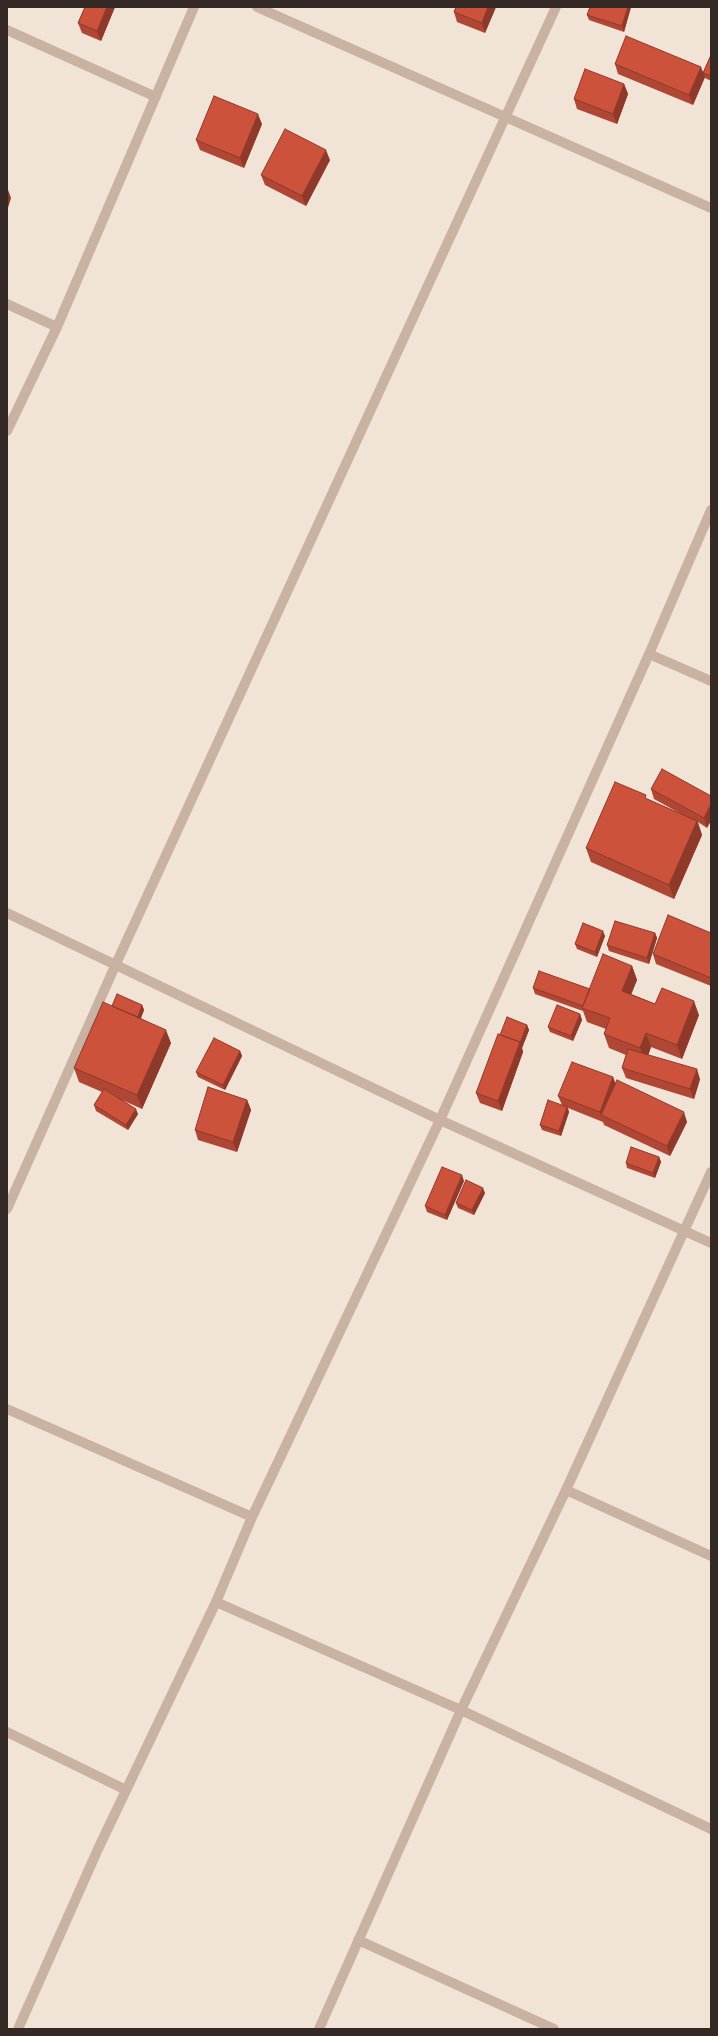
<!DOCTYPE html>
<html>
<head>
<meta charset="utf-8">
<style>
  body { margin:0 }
  #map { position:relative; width:718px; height:2036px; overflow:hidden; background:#f2e3d7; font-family:"PT Sans",sans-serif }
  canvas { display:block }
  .frame { position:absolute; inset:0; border:8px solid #352925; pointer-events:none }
</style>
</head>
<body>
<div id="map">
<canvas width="718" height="2036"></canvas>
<div class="frame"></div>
</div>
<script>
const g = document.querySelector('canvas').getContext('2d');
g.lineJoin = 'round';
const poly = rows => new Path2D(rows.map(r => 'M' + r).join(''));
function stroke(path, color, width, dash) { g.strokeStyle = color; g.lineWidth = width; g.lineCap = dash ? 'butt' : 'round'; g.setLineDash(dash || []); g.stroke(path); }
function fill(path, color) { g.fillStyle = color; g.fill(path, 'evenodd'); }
const minor = poly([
  [257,7,711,208],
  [7,30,156,97],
  [7,304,57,327],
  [7,431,57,327,194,7],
  [649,654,711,681],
  [7,913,440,1120,711,1243],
  [7,1209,115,966,556,7],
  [7,1409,252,1517],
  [566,1490,711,1556],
  [216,1602,461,1710,711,1829],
  [7,1732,126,1790],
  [358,1940,554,2029],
  [18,2029,98,1849,216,1602,252,1517,440,1120,649,654,711,510],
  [319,2029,461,1710,566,1490,711,1172]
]);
const wall = poly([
  [85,7,115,7,101,41,82,33,78,23],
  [456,7,496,7,485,33,457,22,454,12],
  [590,7,631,7,624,32,589,20,587,15],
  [711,55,711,81,705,78,705,77,693,105,618,74,615,64,703,73],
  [624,84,628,94,617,124,577,109,574,99],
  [262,124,244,168,200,150,196,140],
  [330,160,306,206,265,185,261,175],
  [651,789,711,796,707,828,698,822,702,835,674,899,591,862,586,848,647,799,683,815,654,799],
  [655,933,657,938,649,964,609,951,607,945],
  [711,933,711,986,656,964,653,954],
  [605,936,597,957,577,949,575,944],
  [632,966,637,980,631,994,655,1004,699,1015,682,1059,651,1047,648,1055,700,1079,694,1099,626,1078,622,1068,626,1055,609,1048,604,1034,606,1029,587,1022,583,1011,535,994,533,988,590,989],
  [142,1005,144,1010,141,1018,171,1043,142,1109,122,1100,138,1114,128,1130,96,1111,94,1105,102,1092,79,1082,74,1068,112,1006],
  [580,1014,582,1020,573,1041,550,1032,548,1027],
  [527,1025,529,1030,522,1048,523,1052,502,1111,480,1103,476,1093,500,1035],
  [240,1051,242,1056,225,1090,198,1077,196,1072],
  [613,1077,615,1084,687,1122,670,1156,604,1125,603,1122,568,1108,569,1112,561,1136,542,1130,540,1125,562,1105,558,1096],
  [247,1100,251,1110,237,1152,198,1140,195,1130],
  [659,1157,661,1162,655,1178,627,1168,626,1163],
  [464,1181,447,1220,427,1212,425,1206],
  [485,1193,474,1215,458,1208,456,1203]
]);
const shadedWall = poly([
  [107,7,115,7,101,41,97,31],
  [488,7,496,7,485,33,482,23],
  [628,7,631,7,624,32,622,26],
  [701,67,705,77,693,105,689,95],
  [624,84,628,94,617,124,613,114],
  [258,114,262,124,244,168,240,158],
  [326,150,330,160,306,206,302,196],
  [7,187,11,198,7,211],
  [711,804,711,821,707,828,704,818],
  [697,821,702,835,674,899,669,885],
  [603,931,605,936,597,957,595,952],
  [655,933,657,938,649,964,647,958],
  [632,966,637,980,627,1005,622,991],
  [694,1001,699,1015,682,1059,677,1045],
  [142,1005,144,1010,138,1025,136,1020],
  [580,1014,582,1020,573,1041,571,1036],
  [527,1025,529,1030,522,1048,523,1052,502,1111,498,1101],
  [166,1030,171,1043,142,1109,137,1095],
  [646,1033,651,1047,646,1062,640,1048],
  [240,1051,242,1056,225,1090,223,1085],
  [697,1069,700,1079,694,1099,690,1089],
  [613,1077,617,1087,601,1115,600,1112],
  [247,1100,251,1110,237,1152,233,1142],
  [567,1107,569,1112,561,1136,559,1131],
  [136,1109,138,1114,128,1130,126,1125],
  [684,1112,687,1122,670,1156,667,1146],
  [659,1157,661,1162,655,1178,653,1173],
  [462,1175,464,1181,447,1220,445,1215],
  [483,1188,485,1193,474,1215,472,1210]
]);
const building = poly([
  [85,7,107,7,97,31,78,23,85,7],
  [456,7,488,7,482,23,454,12,456,7],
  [590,7,628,7,622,26,587,15,590,7],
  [626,36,701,67,689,95,615,64,626,36],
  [711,55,711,76,703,73,711,55],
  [585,69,624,84,613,114,574,99,585,69],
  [214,96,258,114,240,158,196,140,214,96],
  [285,129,326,150,302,196,261,175,285,129],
  [662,769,711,796,711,804,704,818,651,789,662,769],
  [615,782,646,795,645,798,697,821,669,885,586,848,615,782],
  [668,915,711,933,711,978,653,954,668,915],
  [615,921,655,933,647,958,607,945,615,921],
  [583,923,603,931,595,952,575,944,583,923],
  [603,954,632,966,622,991,655,1004,662,988,694,1001,677,1045,646,1033,640,1048,604,1034,610,1018,582,1008,603,954],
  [539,971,590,989,583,1006,533,988,539,971],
  [117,994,142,1005,138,1017,112,1006,117,994],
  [103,1002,166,1030,137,1095,74,1068,103,1002],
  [557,1005,580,1014,571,1036,548,1027,557,1005],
  [507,1017,527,1025,520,1043,520,1042,500,1035,507,1017],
  [498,1034,520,1042,498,1101,476,1093,498,1034],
  [214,1038,240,1051,223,1085,196,1072,214,1038],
  [628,1049,697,1069,690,1089,622,1068,628,1049],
  [572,1062,613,1077,600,1112,558,1096,572,1062],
  [617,1080,684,1112,667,1146,601,1115,617,1080],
  [208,1087,247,1100,233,1142,195,1130,208,1087],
  [104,1089,136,1109,126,1125,94,1105,104,1089],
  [548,1100,567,1107,559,1131,540,1125,548,1100],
  [631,1147,659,1157,653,1173,626,1163,631,1147],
  [442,1167,462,1175,445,1215,425,1206,442,1167],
  [466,1180,483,1188,472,1210,456,1203,466,1180]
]);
stroke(minor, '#cab2a3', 10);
fill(wall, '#af4734');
fill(shadedWall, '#8f392a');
fill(building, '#cc523c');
stroke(building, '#8f392a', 1);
</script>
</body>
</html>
